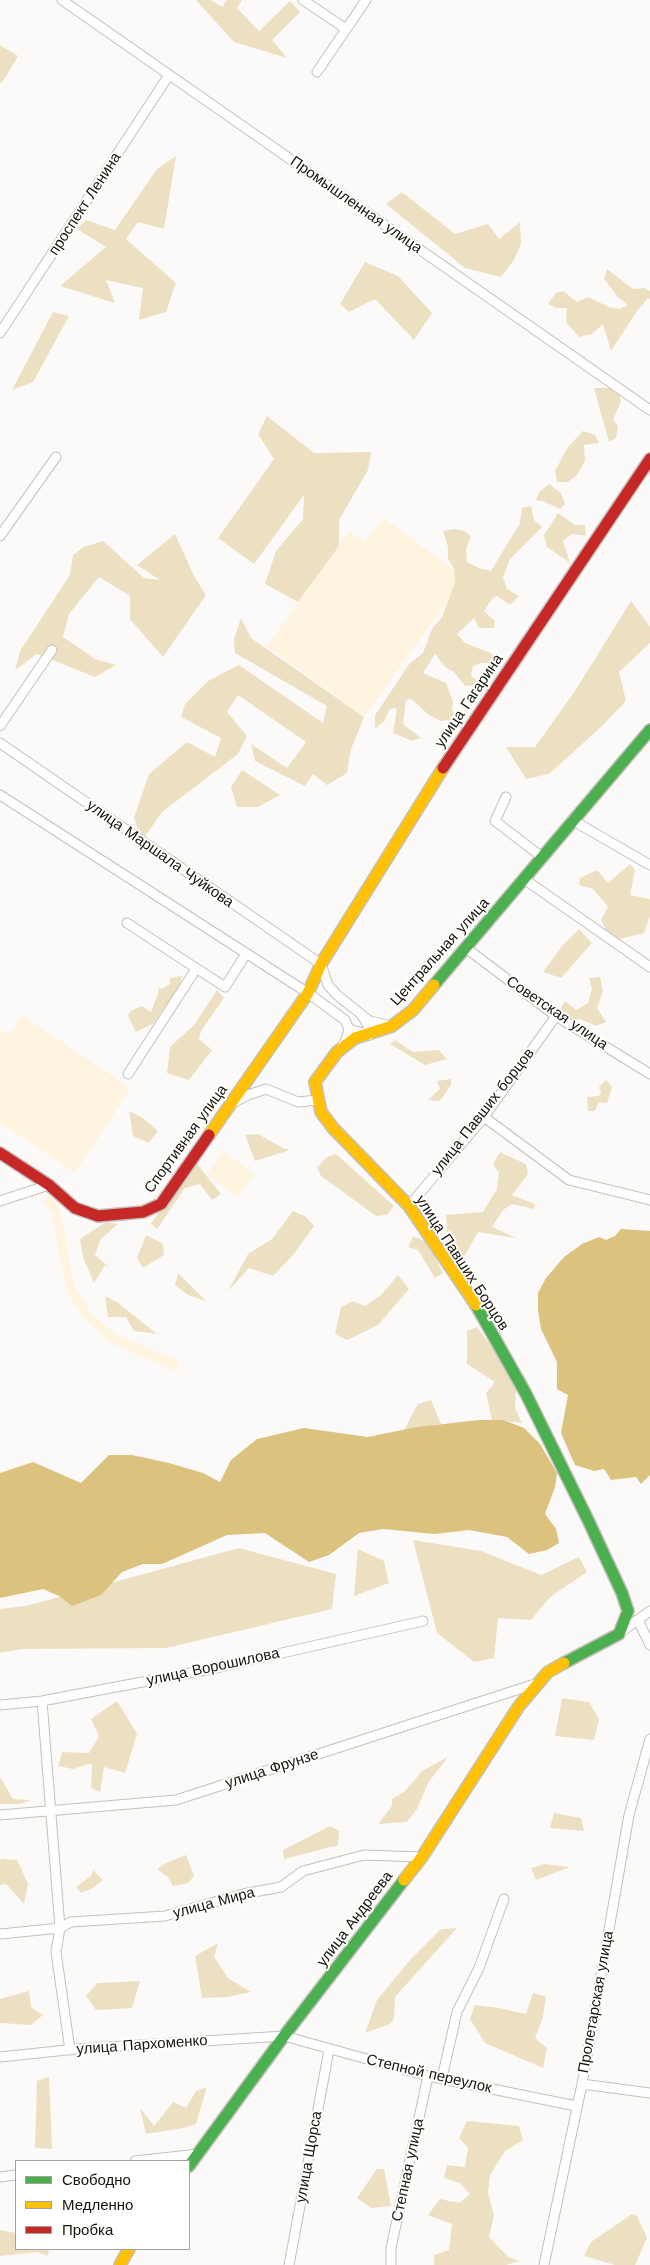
<!DOCTYPE html>
<html>
<head>
<meta charset="utf-8">
<style>
  body { margin:0 }
  #map { position:relative; width:650px; height:2265px; overflow:hidden; background:#fcfaf8; font-family:"Work Sans",sans-serif }
  canvas { display:block }
  .legend { position:absolute; left:15px; top:2160px; width:175px; height:90px; box-sizing:border-box; background:#fff; border:1px solid #a3a19d; margin:0; padding:6px 9px; list-style:none; font-size:15px; color:#18140a }
  .legend li { display:flex; align-items:center; gap:10px; height:25px }
  .legend b { width:25px; border:1px solid #a3a19d }
</style>
</head>
<body>
<div id="map">
<canvas width="650" height="2265"></canvas>
<ul class="legend">
<li><b style="height:6px;background:#4caf50"></b>Свободно</li>
<li><b style="height:6px;background:#ffc107"></b>Медленно</li>
<li><b style="height:6px;background:#c62828"></b>Пробка</li>
</ul>
</div>
<script>
const g = document.querySelector('canvas').getContext('2d');
g.lineJoin = 'round';
function fill(path, color) { g.fillStyle = color; g.fill(path, 'evenodd'); }
const poly = rows => new Path2D(rows.map(r => 'M' + r).join(''));
function stroke(path, color, width, dash) { g.strokeStyle = color; g.lineWidth = width; g.lineCap = dash ? 'butt' : 'round'; g.setLineDash(dash || []); g.stroke(path); }
function write(font, color, halo, rows, align = 'center') {
  g.font = font + ' "Work Sans",sans-serif'; g.lineWidth = 4; g.setLineDash([]); g.textBaseline = 'middle'; g.strokeStyle = halo; g.fillStyle = color; for (const [text, x, y, turn = 0] of rows) {
    g.save(); g.translate(x, y); g.rotate((+turn || 0) * Math.PI / 180); g.textAlign = isNaN(turn) ? turn : align; if (halo) g.strokeText(text, 0, 0); g.fillText(text, 0, 0); g.restore();
  }
}
const built = poly([
  [383,518,465,577,364,717,267,646,349,531,365,542],
  [22,1015,131,1088,75,1173,0,1123,0,1029,9,1035],
  [223,1151,255,1174,238,1197,207,1175],
  [49,1195,58,1206,64,1227,74,1285,92,1314,115,1334,179,1361,176,1371,111,1343,85,1320,67,1292,51,1212,42,1202]
]);
const green = poly([
  [196,0,211,0,222,7,227,0,242,0,237,8,259,31,290,1,300,12,272,40,287,58,234,42],
  [0,45,18,56,2,83,0,82],
  [176,156,164,229,138,222,126,239,176,283,166,312,139,320,143,288,106,280,115,303,60,286,106,247,77,229,86,220,115,230,157,169],
  [402,192,455,234,488,224,499,239,520,222,521,244,514,260,501,277,465,268,386,204],
  [365,262,398,276,432,313,414,340,375,299,349,312,340,304],
  [607,269,633,289,644,288,650,291,650,299,648,298,637,311,611,351,603,324,592,334,579,337,566,322,567,308,556,308,548,304,556,293,563,291,577,302,588,297,609,307,619,309,628,305,618,297,604,279],
  [53,312,69,316,33,382,12,390],
  [594,388,610,388,620,395,621,401,613,420,618,426,616,438,609,442],
  [267,416,314,453,371,452,368,470,339,520,339,546,298,602,265,584,276,551,303,519,304,495,254,564,218,538,274,459,258,434],
  [583,431,595,435,599,443,584,445,585,461,577,475,568,482,557,482,555,471,568,447],
  [549,484,561,493,565,504,560,509,543,501,536,500,539,492],
  [531,506,534,520,542,527,510,559,503,577,507,589,519,596,510,605,497,596,492,599,484,611,495,621,494,628,479,628,474,618,457,634,465,643,493,654,492,663,481,663,473,666,471,676,482,684,465,686,454,672,445,667,435,654,423,673,446,683,453,701,452,709,457,719,441,721,429,715,411,699,406,700,403,724,421,738,412,741,393,733,397,708,390,709,384,721,375,729,375,715,410,663,423,653,432,629,442,617,455,583,454,569,448,559,448,547,443,531,454,529,465,531,471,537,466,549,467,562,479,568,491,571,520,523,522,508],
  [558,513,575,525,585,525,586,536,572,534,563,541,570,563,547,547,544,535],
  [175,534,194,576,206,595,163,657,130,619,130,596,99,577,69,614,63,637,95,659,116,665,95,677,37,654,15,670,20,651,70,575,73,555,84,547,103,541,144,578,160,580,137,565],
  [631,601,650,627,650,643,619,672,626,701,601,727,549,774,526,779,506,747,535,747,575,691],
  [241,618,251,638,364,717,351,749,347,773,327,785,313,774,305,786,255,761,251,744,287,768,306,742,238,695,227,712,247,736,238,754,162,812,142,841,134,818,149,774,187,742,215,757,221,738,181,717,185,704,208,681,239,665,323,723,327,706,235,653,234,639],
  [242,770,280,795,258,807,237,807,231,787],
  [630,864,635,870,630,895,650,899,650,916,644,933,620,939,608,933,601,920,608,907,593,889,579,885,580,878,597,870,608,883],
  [579,929,592,943,561,978,543,972,562,946],
  [182,976,180,985,154,1023,136,1032,128,1016,131,1011,142,1006,151,1012,158,994,158,988,162,989,170,984,170,978],
  [600,977,603,991,597,1008,606,1022,596,1026,580,1019,571,1021,556,1016,565,1001,576,1010,588,1003,592,989,589,978],
  [217,990,224,998,201,1031,199,1039,212,1050,189,1080,167,1073,170,1047,195,1024],
  [395,1040,413,1052,439,1050,447,1059,425,1065,390,1044],
  [451,1079,451,1085,440,1101,428,1100,440,1089,437,1081],
  [606,1080,612,1087,607,1103,599,1102,595,1111,588,1111,587,1097,599,1096,601,1093,599,1087],
  [129,1111,143,1118,158,1131,149,1143,133,1136],
  [258,1134,283,1148,290,1150,255,1161,245,1135],
  [500,1152,526,1164,528,1174,512,1195,535,1204,534,1209,512,1204,503,1210,492,1227,516,1238,478,1232,465,1255,454,1262,448,1242,446,1215,483,1212,497,1189,499,1173,493,1164],
  [336,1154,394,1206,387,1215,376,1216,321,1176,317,1168,327,1157],
  [197,1164,221,1194,212,1200,200,1184,185,1188,157,1229,151,1223],
  [293,1211,306,1217,314,1226,293,1255,273,1276,249,1268,228,1291,248,1254,272,1239],
  [106,1222,118,1224,100,1240,95,1255,110,1268,105,1265,94,1283,83,1257,80,1239],
  [146,1235,163,1244,164,1255,143,1268,137,1258],
  [413,1236,428,1243,443,1273,435,1278,418,1250,408,1247],
  [178,1273,206,1301,188,1295,175,1285],
  [398,1275,409,1289,378,1325,347,1340,335,1334,341,1307,353,1301,365,1306,381,1295],
  [105,1296,117,1302,157,1334,134,1331,126,1317,108,1317],
  [477,1327,505,1365,516,1391,515,1408,522,1423,492,1420,486,1393,495,1382,467,1364,467,1331],
  [431,1400,441,1424,404,1430,418,1404],
  [413,1540,481,1551,541,1575,579,1557,587,1572,550,1597,531,1620,498,1618,494,1658,474,1662,437,1633],
  [239,1548,336,1574,332,1609,166,1648,21,1649,0,1653,0,1609,26,1606],
  [358,1549,384,1561,389,1583,354,1596],
  [562,1698,589,1702,599,1719,594,1740,555,1736],
  [117,1701,137,1734,125,1773,104,1767,100,1792,91,1788,92,1763,73,1769,58,1766,62,1752,89,1753,99,1736,91,1719],
  [448,1757,428,1783,417,1809,407,1822,378,1824,392,1806,392,1799,405,1791,422,1771],
  [0,1777,13,1799,31,1800,21,1804,0,1804],
  [554,1813,581,1818,584,1831,550,1828],
  [330,1826,339,1831,338,1845,284,1859,283,1850],
  [186,1855,194,1876,188,1883,173,1886,168,1877,157,1869,166,1863],
  [3,1859,17,1860,28,1884,24,1904,6,1884,0,1885,0,1860],
  [545,1864,570,1867,536,1880,531,1868],
  [93,1870,103,1880,93,1888,81,1893,76,1887,92,1875],
  [457,1928,395,1997,394,2019,390,2024,365,2033,377,2000,410,1960,441,1929],
  [218,1943,214,1957,228,1978,251,1992,227,1997,202,1998,195,1956],
  [140,1981,132,2008,96,2010,86,1996,97,1983],
  [29,1991,31,2007,43,2015,31,2025,0,2023,0,1999],
  [533,1993,546,1997,543,2017,535,2038,547,2048,543,2068,485,2043,470,2019,475,2005,499,2008,526,2014],
  [49,2077,52,2149,35,2148,37,2081],
  [207,2087,196,2124,184,2128,146,2134,140,2108,154,2126,173,2102,186,2108,196,2091],
  [467,2121,519,2126,523,2140,505,2151,490,2175,488,2193,494,2215,489,2237,508,2257,520,2261,506,2265,434,2265,434,2255,449,2250,452,2224,428,2215,440,2199,459,2203,470,2194,460,2183,444,2178,447,2165,465,2167,468,2148,459,2138],
  [377,2169,384,2169,391,2206,371,2208,357,2198],
  [632,2214,637,2216,647,2238,635,2265,615,2265,584,2256,591,2242],
  [0,2230,16,2233,16,2249,49,2249,48,2256,37,2252,0,2256]
]);
const water = poly([
  [621,1229,650,1231,650,1475,641,1484,636,1477,611,1480,604,1469,594,1471,575,1465,561,1433,568,1395,557,1389,557,1362,541,1329,538,1310,538,1293,546,1278,564,1257,582,1244,599,1237,606,1240,615,1236],
  [479,1420,503,1420,524,1428,540,1444,557,1473,555,1487,545,1514,556,1529,559,1543,547,1550,529,1554,507,1537,469,1530,435,1534,383,1529,359,1533,329,1555,309,1562,265,1533,227,1535,162,1564,143,1564,122,1572,101,1595,72,1606,59,1596,43,1589,0,1598,0,1473,33,1462,81,1483,109,1455,132,1455,169,1463,203,1473,220,1482,231,1460,257,1439,304,1428,368,1437,417,1427]
]);
const street = poly([
  [62,0,650,410],
  [303,0,346,29],
  [317,72,366,0],
  [0,333,169,75],
  [0,536,56,457],
  [0,726,52,650],
  [0,743,321,964,328,985,337,995,362,1015,368,1026,370,1035,349,1029],
  [0,795,308,993,345,1020,349,1029,346,1040,342,1046],
  [506,797,495,821,542,857],
  [572,820,650,865],
  [524,879,650,967],
  [127,923,225,987,246,954],
  [466,948,556,1016,650,1074],
  [364,1017,370,1021,391,1026],
  [128,1074,196,969],
  [233,1103,248,1095,266,1089,298,1102,318,1100],
  [484,1117,569,1180,650,1200],
  [0,1201,49,1185],
  [409,1206,484,1117,556,1016],
  [638,1620,650,1645],
  [621,1632,650,1611],
  [42,1701,60,1928,56,1952,70,2050],
  [0,1705,42,1701,216,1668,423,1621],
  [0,1815,176,1800,535,1684],
  [0,1934,60,1928,71,1922,165,1916,243,1894,281,1887,303,1871,364,1855,422,1857],
  [0,2057,76,2049,284,2036,428,2076,576,2106],
  [442,2078,457,2012,479,1968,504,1899],
  [582,2084,650,2093],
  [135,2161,198,2154],
  [0,2177,16,2175],
  [289,2265,329,2050],
  [391,2265,391,2248,428,2076],
  [544,2265,582,2084,629,1815,650,1739]
]);
const fast = poly([
  [434,985,650,730],
  [476,1305,526,1394,589,1522,622,1593,628,1611,619,1634,564,1663],
  [189,2166,284,2036,404,1880]
]);
const slow = poly([
  [434,985,413,1010,392,1026,355,1038,337,1052,315,1082,321,1112,333,1128,409,1206,476,1305],
  [209,1135,308,993,321,964,443,768],
  [404,1880,422,1857,519,1706,548,1672,564,1663],
  [120,2265,129,2249]
]);
const jam = poly([
  [443,768,650,459],
  [0,1153,49,1185,75,1208,98,1216,143,1212,161,1204,209,1135]
]);
const streetNames = [
  ["проспект Ленина",85,204,-57],
  ["Промышленная улица",356,205,35],
  ["улица Гагарина",469,701,-56],
  ["улица Маршала Чуйкова",160,854,35],
  ["Центральная улица",440,952,-48],
  ["Советская улица",557,1013,34],
  ["улица Павших борцов",483,1112,-52],
  ["Спортивная улица",186,1139,-54],
  ["улица Павших Борцов",462,1263,57],
  ["улица Ворошилова",213,1667,-12],
  ["улица Фрунзе",272,1769,-18],
  ["улица Мира",214,1903,-15],
  ["улица Андреева",355,1919,-53],
  ["Пролетарская улица",596,2002,-80],
  ["улица Пархоменко",142,2045,-4],
  ["Степной переулок",429,2074,13],
  ["улица Щорса",309,2157,-80],
  ["Степная улица",408,2170,-78]
];
fill(built, '#fef4e0');
fill(green, '#ede0c2');
fill(water, '#dbc27f');
stroke(street, '#c4c1bc', 11);
stroke(fast, '#c4c1bc', 14);
stroke(slow, '#c4c1bc', 14);
stroke(jam, '#c4c1bc', 14);
stroke(street, '#fffefe', 9);
stroke(fast, '#4caf50', 11);
stroke(slow, '#ffc107', 11);
stroke(jam, '#c62828', 11);
write('15px', '#18140a', '#fff', streetNames);
</script>
</body>
</html>
